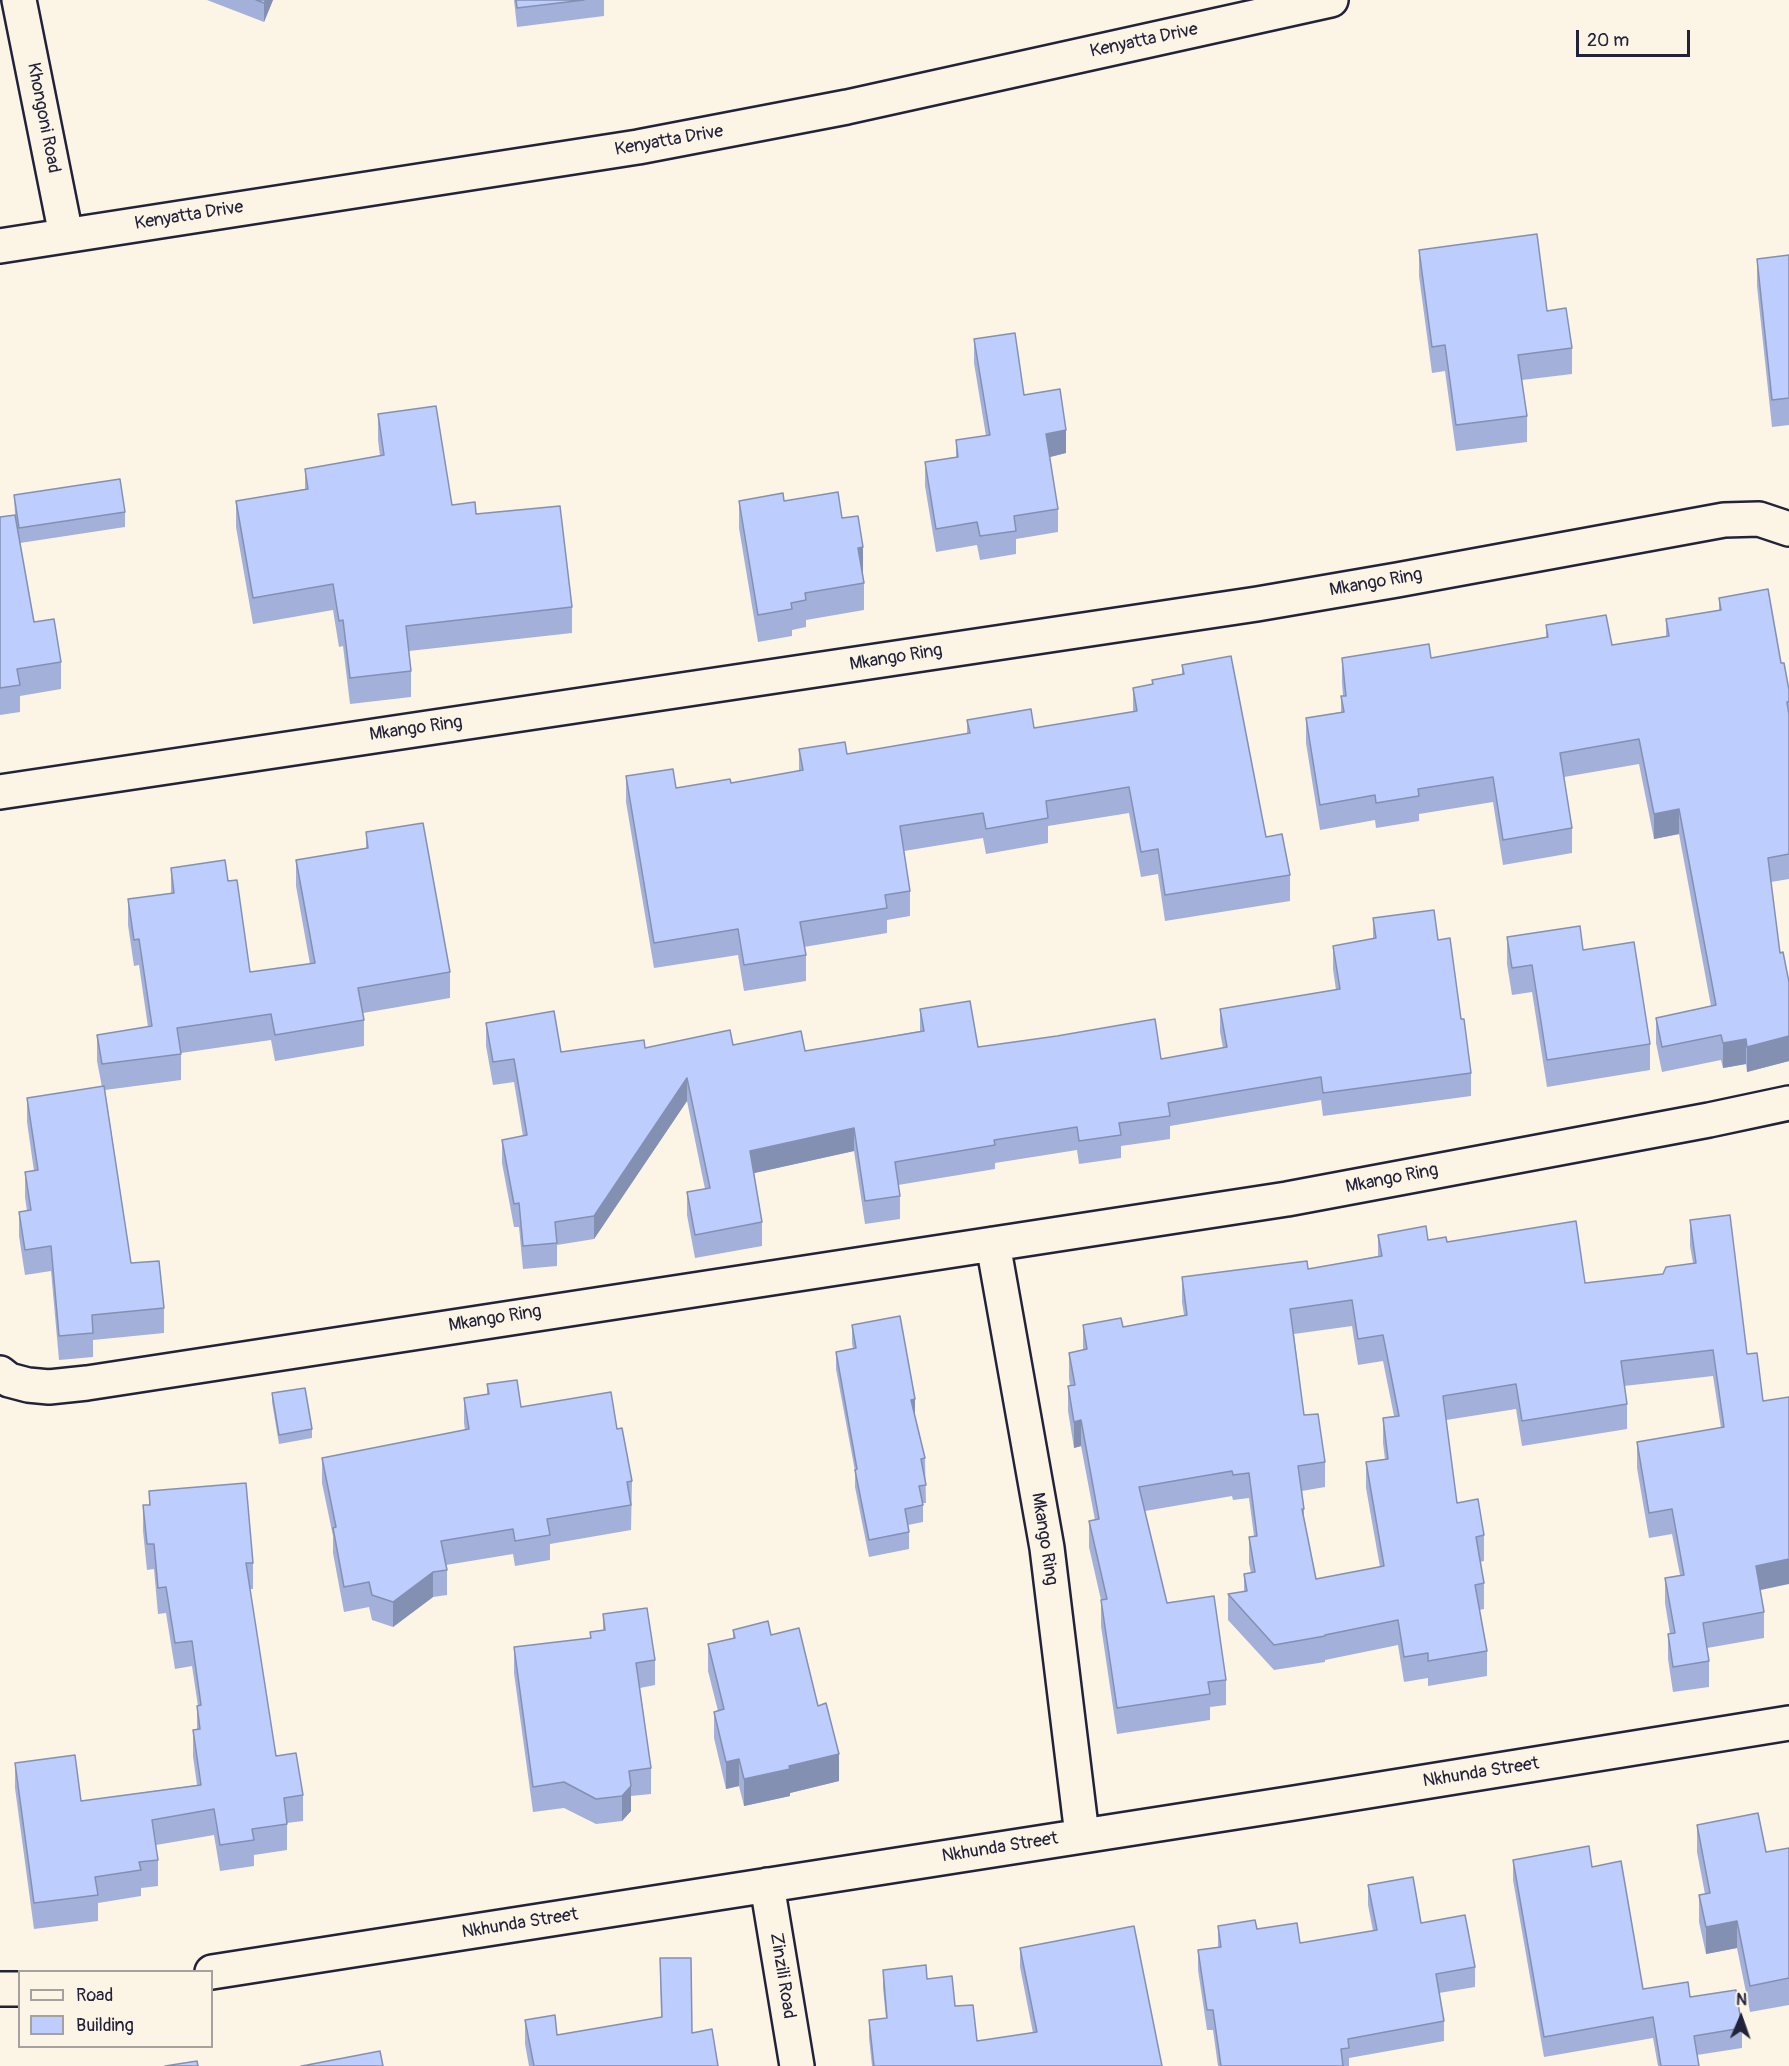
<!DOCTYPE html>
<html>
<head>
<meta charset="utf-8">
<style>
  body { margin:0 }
  #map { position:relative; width:1789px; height:2066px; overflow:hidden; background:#fcf5e5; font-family:Pangolin,sans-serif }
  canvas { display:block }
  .legend { position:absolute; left:18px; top:1970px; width:195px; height:78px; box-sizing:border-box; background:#fcf5e5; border:2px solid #a5a1a1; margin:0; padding:8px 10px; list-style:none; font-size:18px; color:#22223b }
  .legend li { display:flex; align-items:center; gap:12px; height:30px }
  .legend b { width:30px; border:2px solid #a5a1a1 }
  .north { position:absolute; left:1711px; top:1988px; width:60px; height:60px; -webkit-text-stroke:4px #fcf5e5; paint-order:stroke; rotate:2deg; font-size:16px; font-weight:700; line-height:24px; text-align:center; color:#22223b }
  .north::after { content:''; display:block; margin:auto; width:21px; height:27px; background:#22223b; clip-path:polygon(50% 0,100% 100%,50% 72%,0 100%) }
  .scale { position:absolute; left:1576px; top:30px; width:114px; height:27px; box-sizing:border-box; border:3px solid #22223b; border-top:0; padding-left:8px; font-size:18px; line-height:21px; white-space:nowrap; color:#22223b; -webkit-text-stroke:4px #fcf5e5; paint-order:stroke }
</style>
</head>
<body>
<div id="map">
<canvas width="1789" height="2066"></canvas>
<ul class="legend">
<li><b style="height:8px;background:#fcf5e5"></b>Road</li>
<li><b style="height:16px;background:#bdcdfd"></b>Building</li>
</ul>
<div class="north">N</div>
<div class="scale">20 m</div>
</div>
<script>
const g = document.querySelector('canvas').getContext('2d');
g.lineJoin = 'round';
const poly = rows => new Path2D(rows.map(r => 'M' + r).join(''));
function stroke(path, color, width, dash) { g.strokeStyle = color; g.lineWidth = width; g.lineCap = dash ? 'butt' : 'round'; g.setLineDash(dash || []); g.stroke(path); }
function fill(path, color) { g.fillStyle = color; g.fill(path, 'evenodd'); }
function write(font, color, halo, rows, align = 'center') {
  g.font = font + ' Pangolin,sans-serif'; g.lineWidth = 4.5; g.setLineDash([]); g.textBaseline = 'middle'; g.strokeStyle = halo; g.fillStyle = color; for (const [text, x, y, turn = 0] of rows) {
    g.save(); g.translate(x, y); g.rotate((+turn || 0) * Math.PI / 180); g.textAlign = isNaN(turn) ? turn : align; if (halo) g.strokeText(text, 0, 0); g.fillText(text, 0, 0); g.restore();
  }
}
const street = poly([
  [19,0,66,235],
  [0,246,638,147,847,107,1331,0],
  [0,792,1257,604,1397,580,1724,520,1759,519,1789,529],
  [993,1244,1047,1548,1082,1835],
  [0,1373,9,1380,28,1385,49,1387,87,1383,1287,1199,1709,1120,1789,1103],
  [767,1885,797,2066],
  [212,1972,1294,1803,1789,1723],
  [0,1989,20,1989]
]);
const wall = poly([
  [207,0,273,0,264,22],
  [514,0,604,0,604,16,517,27],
  [1419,250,1547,311,1572,348,1572,374,1522,380,1527,416,1527,442,1456,451,1445,371,1432,373,1419,276],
  [1789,255,1789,425,1772,427,1757,286,1757,259],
  [974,339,1024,395,1066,453,1050,457,1058,509,1058,532,1016,539,1016,554,980,560,977,545,936,552,925,486,925,462,956,457,956,440,986,436,974,363],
  [378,414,452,505,476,514,572,607,572,633,409,651,411,671,411,697,350,704,343,646,339,647,333,610,253,624,236,527,236,501,305,489,305,469,380,456,378,440],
  [14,495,125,512,125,527,20,543,34,622,61,662,61,689,20,696,20,712,0,715,0,517,15,515],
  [739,501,784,501,842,518,863,574,862,574,864,583,864,610,806,620,806,627,792,630,792,636,758,642,739,528],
  [1719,598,1781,663,1789,690,1789,879,1771,882,1780,953,1789,982,1789,1061,1747,1072,1746,1064,1723,1068,1721,1060,1662,1072,1656,1043,1656,1018,1711,1006,1679,834,1654,839,1639,764,1564,777,1572,828,1572,853,1503,865,1493,802,1419,814,1419,821,1376,828,1375,820,1320,830,1306,743,1306,718,1341,712,1341,696,1343,696,1342,683,1342,658,1431,658,1546,637,1546,625,1612,645,1666,636,1666,619,1719,610],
  [1182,665,1266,837,1290,875,1290,901,1165,921,1158,874,1141,877,1129,813,1048,826,1048,843,986,854,983,838,904,851,910,891,910,916,887,920,887,933,804,947,806,955,806,981,744,991,738,955,654,968,626,802,626,776,676,788,731,783,799,771,799,749,847,754,967,734,967,720,1034,728,1133,712,1133,688,1152,685,1152,680,1182,674],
  [366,832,450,972,450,998,363,1013,364,1020,364,1046,275,1061,271,1040,181,1053,181,1080,105,1090,131,1263,164,1308,164,1333,93,1340,93,1357,59,1360,51,1271,25,1275,19,1236,19,1212,27,1211,25,1197,25,1172,34,1171,27,1122,27,1098,102,1087,97,1061,97,1035,148,1027,139,965,134,966,128,925,128,899,171,894,171,868,228,881,250,972,310,964,296,886,296,860,366,848],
  [1373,918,1438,940,1461,1019,1471,1073,1471,1096,1323,1116,1321,1100,1170,1126,1170,1139,1121,1146,1121,1158,1079,1164,1077,1150,995,1163,995,1169,898,1185,900,1196,900,1219,865,1224,854,1151,754,1173,762,1222,762,1246,695,1258,687,1215,687,1192,705,1189,687,1101,594,1239,557,1245,557,1266,523,1269,519,1227,514,1227,502,1163,502,1140,523,1136,514,1082,493,1085,486,1046,486,1023,561,1052,645,1048,733,1045,805,1051,920,1031,920,1009,978,1047,1161,1059,1223,1048,1220,1032,1220,1009,1336,990,1333,969,1333,946,1373,939],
  [1507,937,1583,950,1650,1044,1650,1070,1547,1087,1532,992,1512,995,1507,964],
  [1690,1220,1764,1612,1764,1638,1707,1648,1709,1661,1709,1687,1673,1692,1668,1659,1668,1634,1670,1634,1665,1603,1665,1578,1680,1575,1672,1534,1649,1538,1637,1468,1637,1442,1721,1428,1713,1376,1624,1386,1627,1404,1627,1429,1522,1446,1516,1409,1446,1420,1457,1503,1484,1535,1484,1561,1480,1562,1484,1583,1484,1609,1479,1610,1487,1651,1487,1676,1428,1686,1428,1678,1404,1682,1398,1645,1325,1660,1325,1662,1274,1670,1228,1620,1228,1594,1244,1592,1244,1574,1251,1573,1249,1563,1249,1537,1254,1536,1249,1498,1233,1500,1232,1496,1145,1511,1167,1603,1226,1680,1226,1705,1210,1707,1210,1720,1117,1734,1101,1626,1101,1600,1089,1547,1089,1521,1095,1520,1081,1446,1074,1448,1068,1411,1068,1386,1070,1386,1069,1378,1069,1353,1083,1350,1083,1325,1123,1327,1184,1315,1182,1302,1182,1277,1308,1269,1378,1256,1378,1235,1447,1242,1585,1283,1663,1274,1693,1263,1690,1246],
  [1352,1326,1358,1365,1383,1361,1394,1416,1383,1418,1383,1443,1385,1459,1366,1462,1366,1488,1380,1567,1316,1579,1304,1523,1304,1509,1302,1491,1325,1487,1325,1462,1304,1415,1294,1334],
  [852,1325,915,1416,925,1458,926,1503,923,1503,923,1522,908,1525,909,1532,909,1549,869,1557,855,1487,855,1471,836,1369,836,1352,853,1349,852,1343],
  [487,1384,521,1407,617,1429,632,1481,631,1530,550,1544,550,1560,515,1566,513,1554,446,1565,447,1570,447,1595,433,1597,393,1627,372,1620,369,1607,344,1612,333,1553,333,1536,322,1483,322,1458,465,1430,464,1423,464,1398,487,1394],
  [272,1393,312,1429,312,1438,279,1444,272,1402],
  [149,1491,253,1563,253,1589,250,1589,276,1756,303,1795,303,1821,287,1823,287,1850,254,1855,254,1866,220,1871,214,1835,156,1845,158,1860,158,1886,141,1888,141,1896,98,1903,98,1921,34,1929,15,1788,15,1763,81,1801,197,1785,193,1756,193,1730,197,1729,197,1706,198,1706,192,1666,175,1669,166,1613,158,1614,154,1569,147,1570,143,1531,143,1505,149,1505],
  [603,1614,655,1660,655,1685,640,1688,651,1768,651,1794,631,1796,631,1811,622,1821,596,1824,564,1808,533,1812,514,1673,514,1647,590,1639,590,1632,603,1630],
  [733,1630,771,1635,818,1706,839,1781,790,1793,790,1796,744,1806,739,1786,726,1789,714,1738,714,1712,718,1711,708,1671,708,1644,733,1638],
  [1697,1825,1766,1852,1789,1848,1789,2005,1750,2012,1737,1948,1706,1954,1699,1922,1699,1895,1705,1894,1697,1852],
  [1513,1860,1592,1867,1643,1989,1690,1997,1742,2028,1742,2048,1697,2055,1699,2066,1658,2066,1653,2038,1544,2057,1513,1880],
  [1368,1885,1421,1923,1475,1967,1475,1987,1439,1993,1444,2021,1444,2041,1349,2058,1349,2066,1218,2066,1213,2030,1207,2030,1198,1970,1198,1950,1218,1947,1218,1926,1257,1929,1300,1943,1373,1931,1368,1905],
  [1020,1948,1162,2066,872,2066,869,2038,869,2020,886,2018,883,1988,883,1970,927,1979,955,2006,977,2041,1033,2033,1020,1967],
  [660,1958,692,2033,718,2066,529,2066,525,2044,525,2020,557,2035,661,2017]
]);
const shadedWall = poly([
  [266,0,273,0,264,22,264,3],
  [1066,430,1066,453,1046,458,1046,434],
  [863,547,863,574,858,575,858,548],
  [1679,809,1679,834,1654,839,1654,814],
  [1789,1036,1789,1061,1747,1072,1747,1047],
  [1746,1039,1746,1064,1723,1068,1723,1043],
  [687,1078,687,1101,594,1239,594,1216],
  [854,1128,854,1151,750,1174,750,1151],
  [915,1399,915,1417,911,1400],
  [1081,1420,1081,1446,1074,1448,1074,1422],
  [1789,1559,1789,1584,1756,1591,1756,1566],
  [433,1572,433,1597,393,1627,393,1602],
  [839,1754,839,1781,790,1793,790,1796,744,1806,744,1779,789,1766],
  [739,1759,739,1786,726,1789,726,1762],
  [631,1786,631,1811,622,1821,622,1796],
  [1737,1921,1737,1948,1706,1954,1706,1927]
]);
const building = poly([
  [256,0,266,0,264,3,256,0],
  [516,0,584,0,517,8,516,0],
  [1537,234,1547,311,1566,308,1572,348,1518,355,1527,416,1456,425,1445,345,1432,347,1419,250,1537,234],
  [1789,255,1789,398,1772,400,1757,259,1789,255],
  [1015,333,1024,395,1060,389,1066,430,1046,434,1058,509,1014,516,1016,531,980,536,977,522,936,529,925,462,958,457,956,440,990,435,974,339,1015,333],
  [436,406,452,505,475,502,476,514,560,506,572,607,406,626,411,671,350,678,343,620,339,621,333,584,253,598,236,501,308,489,305,469,384,455,378,414,436,406],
  [120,479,125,512,19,528,14,495,120,479],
  [838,492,842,518,858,516,863,547,858,548,864,583,805,593,806,600,791,603,792,609,758,615,739,501,783,493,784,501,838,492],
  [15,515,34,622,54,619,61,662,17,669,20,685,0,688,0,517,15,515],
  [1768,589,1781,663,1784,663,1789,690,1789,702,1787,702,1789,715,1789,854,1768,858,1780,953,1783,952,1789,982,1789,1036,1747,1047,1746,1039,1723,1043,1721,1035,1662,1047,1656,1018,1716,1005,1679,809,1654,814,1639,739,1560,753,1572,828,1503,840,1493,777,1418,789,1419,796,1376,803,1375,795,1320,805,1306,718,1344,712,1341,696,1346,696,1342,658,1429,644,1431,658,1548,637,1546,625,1606,615,1612,645,1669,636,1666,619,1721,610,1719,598,1768,589],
  [1231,656,1266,837,1282,834,1290,875,1165,895,1158,849,1141,852,1129,787,1046,801,1048,818,986,829,983,813,900,826,910,891,885,895,887,908,800,922,806,955,744,965,738,929,654,943,626,776,673,769,676,788,730,779,731,783,803,770,799,749,845,742,847,754,970,733,967,720,1031,709,1034,728,1137,711,1133,688,1153,684,1152,680,1184,674,1182,665,1231,656],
  [423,823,450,972,358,988,364,1020,275,1035,271,1014,177,1028,181,1054,102,1064,97,1035,152,1026,139,939,134,940,128,899,174,893,171,868,225,860,228,881,237,880,250,972,315,963,296,860,368,848,366,832,423,823],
  [1434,910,1438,940,1450,938,1461,1019,1464,1019,1471,1073,1323,1093,1321,1077,1168,1103,1170,1116,1119,1123,1121,1135,1079,1141,1077,1127,994,1140,995,1145,895,1162,900,1196,865,1201,854,1128,750,1151,762,1222,695,1235,687,1192,710,1188,687,1078,594,1216,555,1222,557,1243,523,1246,519,1203,514,1204,502,1140,527,1135,514,1059,493,1062,486,1023,554,1011,561,1052,644,1040,645,1048,730,1030,733,1045,801,1031,805,1051,924,1031,920,1009,970,1001,978,1047,1057,1036,1155,1019,1161,1059,1227,1047,1220,1009,1340,989,1333,946,1376,938,1373,918,1434,910],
  [1580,926,1583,950,1634,942,1650,1044,1547,1060,1532,965,1512,968,1507,937,1580,926],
  [104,1086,131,1263,159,1261,164,1308,92,1315,93,1333,59,1336,51,1246,25,1250,19,1212,31,1210,25,1172,38,1170,27,1098,104,1086],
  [1730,1215,1747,1354,1757,1353,1763,1401,1789,1397,1789,1559,1756,1566,1764,1612,1703,1623,1709,1661,1673,1667,1668,1634,1675,1633,1665,1578,1684,1575,1672,1509,1649,1513,1637,1442,1724,1427,1713,1350,1621,1361,1627,1404,1522,1421,1516,1384,1443,1396,1457,1503,1478,1499,1484,1535,1476,1537,1484,1583,1475,1585,1487,1651,1428,1661,1428,1653,1404,1657,1398,1620,1325,1635,1325,1636,1274,1645,1228,1594,1247,1591,1244,1574,1255,1572,1249,1537,1257,1536,1249,1473,1233,1475,1232,1471,1139,1487,1167,1603,1214,1596,1226,1680,1208,1682,1210,1694,1117,1708,1101,1600,1107,1599,1089,1521,1099,1519,1081,1420,1074,1422,1068,1386,1075,1385,1069,1353,1087,1349,1083,1325,1121,1318,1123,1327,1187,1315,1182,1277,1307,1261,1308,1269,1382,1256,1378,1235,1426,1226,1428,1240,1446,1237,1447,1242,1576,1221,1585,1283,1663,1274,1666,1267,1696,1263,1690,1220,1730,1215],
  [1352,1300,1358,1339,1383,1335,1399,1416,1383,1418,1388,1459,1366,1462,1384,1566,1316,1579,1302,1509,1304,1509,1298,1466,1325,1462,1318,1414,1304,1415,1290,1309,1352,1300],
  [900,1316,915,1399,911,1400,925,1458,921,1459,926,1485,919,1486,923,1505,905,1509,909,1532,869,1540,855,1470,857,1469,836,1352,856,1348,852,1325,900,1316],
  [517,1380,521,1407,611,1392,617,1429,622,1428,632,1481,627,1482,631,1505,547,1519,550,1535,515,1541,513,1529,441,1541,447,1570,433,1572,393,1602,372,1595,369,1582,344,1587,333,1528,336,1527,322,1458,469,1429,464,1398,489,1394,487,1384,517,1380],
  [305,1388,312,1429,279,1435,272,1393,305,1388],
  [246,1483,253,1563,246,1563,276,1756,296,1753,303,1795,284,1798,287,1824,252,1829,254,1840,220,1845,214,1809,152,1820,158,1860,139,1862,141,1870,95,1877,98,1895,34,1903,15,1763,75,1755,81,1801,201,1785,193,1730,200,1729,197,1706,201,1705,192,1641,175,1643,166,1587,158,1588,154,1544,147,1544,143,1505,150,1505,149,1491,246,1483],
  [647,1608,655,1660,636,1663,651,1768,629,1771,631,1786,622,1796,596,1799,564,1782,533,1787,514,1647,591,1638,590,1632,605,1630,603,1614,647,1608],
  [768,1621,771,1635,799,1628,818,1706,826,1703,839,1754,789,1766,790,1769,744,1779,739,1759,726,1762,714,1712,724,1709,708,1644,735,1638,733,1630,768,1621],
  [1758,1813,1766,1852,1789,1848,1789,1978,1750,1986,1737,1921,1706,1927,1699,1895,1710,1893,1697,1825,1758,1813],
  [1589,1846,1592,1867,1621,1861,1643,1989,1688,1982,1690,1997,1736,1990,1742,2028,1694,2036,1699,2066,1661,2066,1653,2017,1544,2037,1513,1860,1589,1846],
  [1413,1877,1421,1923,1465,1915,1475,1967,1436,1974,1444,2021,1348,2039,1349,2048,1341,2049,1343,2066,1221,2066,1213,2010,1207,2010,1198,1950,1221,1947,1218,1926,1255,1920,1257,1929,1297,1923,1300,1943,1377,1930,1368,1885,1413,1877],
  [1134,1926,1162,2066,874,2066,869,2020,887,2018,883,1970,926,1965,927,1979,952,1976,955,2006,973,2005,977,2041,1037,2032,1020,1948,1134,1926],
  [660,1958,691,1958,692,2033,712,2029,718,2066,534,2066,525,2020,555,2015,557,2035,662,2017,660,1958],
  [380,2051,383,2066,301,2066,307,2065,380,2051],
  [197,2061,198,2066,165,2066,197,2061]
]);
const streetNames = [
  ["Kenyatta Drive",1144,41,-12],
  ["Khongoni Road",43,118,79],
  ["Kenyatta Drive",669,141,-10],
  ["Kenyatta Drive",189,216,-9],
  ["Mkango Ring",1376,583,-10],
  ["Mkango Ring",896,658,-9],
  ["Mkango Ring",416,729,-8],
  ["Mkango Ring",1392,1179,-11],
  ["Mkango Ring",495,1319,-9],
  ["Mkango Ring",1044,1539,81],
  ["Nkhunda Street",1481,1773,-9],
  ["Nkhunda Street",1000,1848,-9],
  ["Nkhunda Street",520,1924,-9],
  ["Zinzili Road",782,1976,81]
];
stroke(street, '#22223b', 38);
stroke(street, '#fcf5e5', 33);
fill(wall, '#a3b0da');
fill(shadedWall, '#8490b1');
fill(building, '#bdcdfd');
stroke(building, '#8490b1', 1.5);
write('18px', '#22223b', '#fcf5e5', streetNames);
</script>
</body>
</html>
